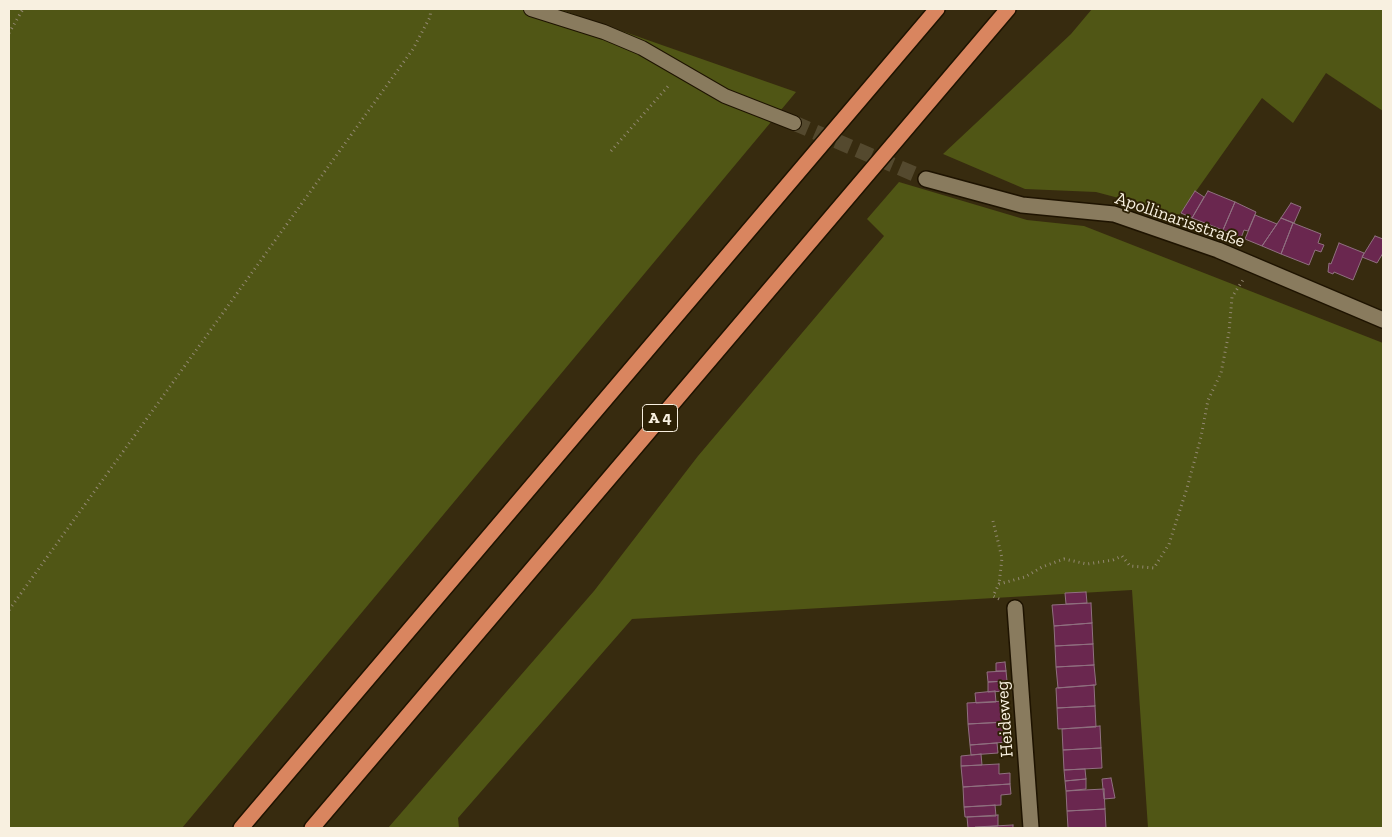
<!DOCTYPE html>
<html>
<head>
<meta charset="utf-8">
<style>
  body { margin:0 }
  #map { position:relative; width:1392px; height:837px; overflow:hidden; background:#372b0f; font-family:"Zilla Slab",serif }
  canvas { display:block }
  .frame { position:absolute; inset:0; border:10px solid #f8f0e0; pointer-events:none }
</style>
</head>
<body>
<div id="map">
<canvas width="1392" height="837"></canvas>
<div class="frame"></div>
</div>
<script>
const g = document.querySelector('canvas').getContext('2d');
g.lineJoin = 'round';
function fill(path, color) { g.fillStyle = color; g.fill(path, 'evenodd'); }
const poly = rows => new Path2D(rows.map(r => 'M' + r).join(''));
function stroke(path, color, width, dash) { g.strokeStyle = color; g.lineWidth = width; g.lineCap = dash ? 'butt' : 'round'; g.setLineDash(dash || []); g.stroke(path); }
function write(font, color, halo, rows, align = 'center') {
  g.font = font + ' "Zilla Slab",serif'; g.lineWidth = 4; g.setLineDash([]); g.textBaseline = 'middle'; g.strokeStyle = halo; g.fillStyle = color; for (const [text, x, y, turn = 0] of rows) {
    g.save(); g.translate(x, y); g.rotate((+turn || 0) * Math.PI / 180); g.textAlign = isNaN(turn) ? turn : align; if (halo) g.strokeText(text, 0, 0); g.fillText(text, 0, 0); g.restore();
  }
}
const green = poly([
  [9,9,559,9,796,92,182,828,9,828],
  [1092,9,1383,9,1383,111,1326,73,1293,123,1262,98,1177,218,1145,205,1096,192,1025,189,943,154,1071,34],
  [899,182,1027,220,1084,226,1383,343,1383,828,1148,828,1132,590,632,619,458,818,459,828,388,828,594,591,698,456,884,236,867,219]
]);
const building = poly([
  [1195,191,1204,197,1192,218,1181,213,1195,191],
  [1208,191,1235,202,1223,230,1192,218,1208,191],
  [1235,202,1256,212,1248,231,1244,230,1241,238,1223,230,1235,202],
  [1291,203,1301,207,1294,223,1281,218,1291,203],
  [1255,215,1277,224,1262,246,1245,239,1255,215],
  [1281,218,1293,223,1281,254,1262,246,1281,218],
  [1293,223,1321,234,1318,243,1324,245,1321,252,1315,250,1309,265,1281,254,1293,223],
  [1375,236,1383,239,1383,253,1377,263,1362,257,1375,236],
  [1339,243,1364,253,1353,280,1334,272,1333,274,1328,272,1329,263,1331,264,1339,243],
  [1086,592,1087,603,1066,604,1065,593,1086,592],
  [1091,603,1092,623,1054,626,1052,605,1091,603],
  [1092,623,1093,644,1055,646,1054,626,1092,623],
  [1093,644,1094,665,1056,667,1055,646,1093,644],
  [1005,662,1006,671,996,671,996,663,1005,662],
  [1094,665,1096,685,1058,688,1056,667,1094,665],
  [1006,671,1007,681,988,682,987,672,1006,671],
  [1007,681,1007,691,988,692,988,682,1007,681],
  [1094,685,1095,706,1057,708,1056,688,1094,685],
  [995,691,996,702,976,703,975,693,995,691],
  [1005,701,1006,722,968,724,967,703,1005,701],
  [1095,706,1096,727,1058,729,1057,708,1095,706],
  [1006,722,1008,742,970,745,968,724,1006,722],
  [1100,726,1101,748,1063,750,1062,729,1100,726],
  [997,743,998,753,971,755,970,745,997,743],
  [1101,748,1102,768,1064,770,1063,750,1101,748],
  [981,754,982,765,961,766,961,756,981,754],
  [999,764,999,774,1010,773,1010,784,963,787,961,766,999,764],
  [1085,769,1086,779,1065,781,1064,770,1085,769],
  [1111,778,1115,798,1104,799,1102,779,1111,778],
  [1086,779,1086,789,1066,791,1065,781,1086,779],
  [1010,784,1011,794,1001,795,1001,805,964,807,963,787,1010,784],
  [1104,789,1105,809,1067,811,1066,791,1104,789],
  [995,805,996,816,965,817,964,807,995,805],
  [1105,809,1106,828,1068,828,1067,811,1105,809],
  [998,815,998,826,968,828,967,817,998,815],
  [1013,825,1013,828,975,828,975,827,1013,825]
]);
const streetTunnel = poly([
  [794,123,926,179]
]);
const path = poly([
  [9,33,23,9],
  [611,151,670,84],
  [993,521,1002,558,999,584],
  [999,599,993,596,999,584,1025,577,1042,567,1064,559,1087,564,1113,560,1122,556,1130,566,1154,568,1169,544,1187,488,1201,437,1208,400,1221,373,1229,332,1232,297,1243,280],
  [9,610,413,49,430,17,431,9]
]);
const lane = poly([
  [531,9,604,32,642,48,725,96,794,123]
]);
const street = poly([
  [926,179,1022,205,1114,214,1218,250,1383,320],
  [1015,608,1031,828]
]);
const highway = poly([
  [241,828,937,9],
  [312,828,1008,9]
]);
const shields = [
  [660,418,35]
];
const shieldNames = [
  ["A 4",660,418]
];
const streetNames = [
  ["Apollinarisstraße",1180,220,19],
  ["Heideweg",1005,719,-94]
];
fill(green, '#505615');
fill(building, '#6a274f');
stroke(building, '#907080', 1);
stroke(streetTunnel, '#54492e', 15, [15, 8]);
stroke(lane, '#1e1300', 16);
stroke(street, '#1e1300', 18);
stroke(highway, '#1e1300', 18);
stroke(path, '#938872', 3, [1, 4]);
stroke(lane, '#897b5e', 14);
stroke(street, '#897b5e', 15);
stroke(highway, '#d9855f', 15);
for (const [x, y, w] of shields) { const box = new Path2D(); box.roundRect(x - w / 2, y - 13.5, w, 27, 4); g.fillStyle = '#2d2105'; g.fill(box); stroke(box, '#f8f0e0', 1); }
write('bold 16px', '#f8f0e0', null, shieldNames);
write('18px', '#f8f0e0', '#2d2105', streetNames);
</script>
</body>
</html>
